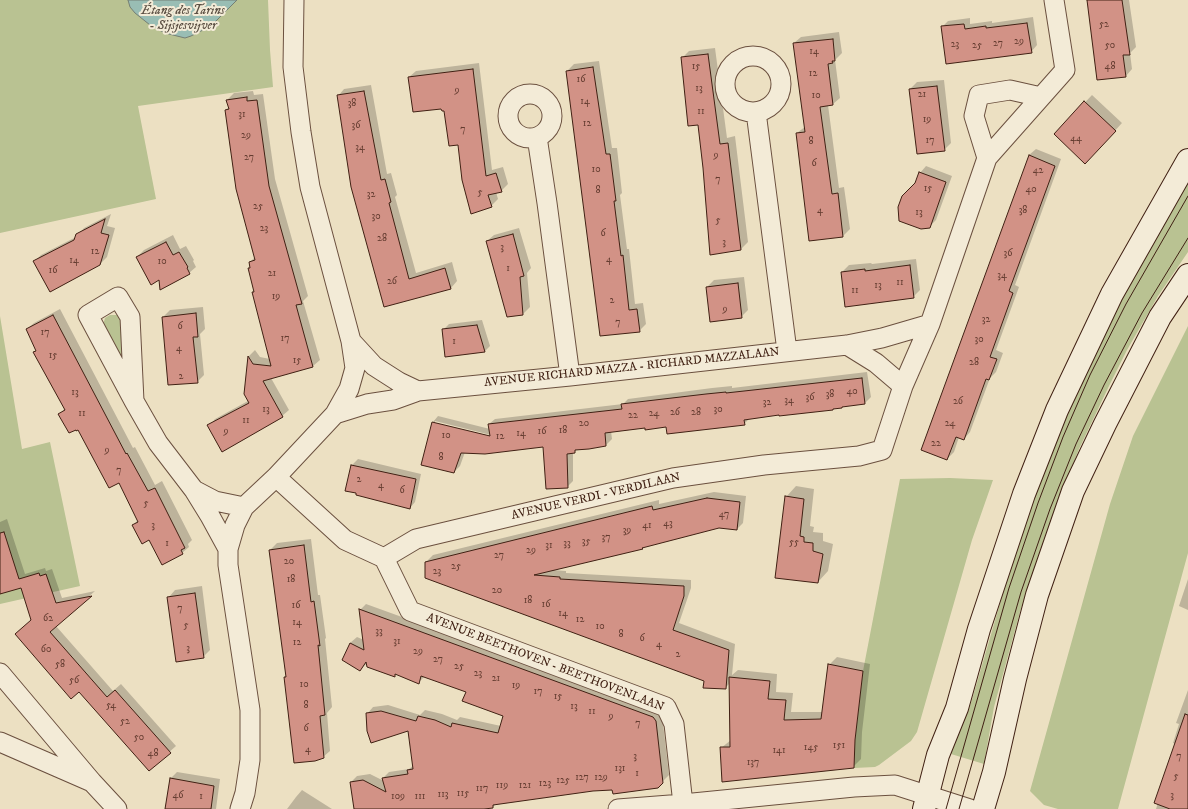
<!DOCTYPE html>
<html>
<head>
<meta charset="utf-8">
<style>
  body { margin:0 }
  canvas { display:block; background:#ece0c2 }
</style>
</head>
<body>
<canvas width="1188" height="809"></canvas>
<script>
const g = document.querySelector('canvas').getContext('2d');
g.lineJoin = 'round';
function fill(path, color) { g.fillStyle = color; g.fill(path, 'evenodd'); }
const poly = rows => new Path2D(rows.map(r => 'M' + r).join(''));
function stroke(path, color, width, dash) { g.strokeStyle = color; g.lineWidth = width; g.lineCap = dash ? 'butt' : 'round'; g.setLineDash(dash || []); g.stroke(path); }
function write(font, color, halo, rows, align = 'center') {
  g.font = font + ' "IM FELL DW Pica",serif'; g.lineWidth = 4; g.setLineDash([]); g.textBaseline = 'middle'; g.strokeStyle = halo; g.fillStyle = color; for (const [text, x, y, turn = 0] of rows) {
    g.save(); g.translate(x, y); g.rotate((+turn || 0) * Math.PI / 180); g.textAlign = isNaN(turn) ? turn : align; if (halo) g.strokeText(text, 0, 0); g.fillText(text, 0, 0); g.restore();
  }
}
const green = poly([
  [0,0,268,0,270,50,273,87,138,106,156,199,0,233],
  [1188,177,1188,252,1158,296,1127,350,1109,386,1079,449,1063,489,1045,536,1020,612,994,707,984,764,951,754,971,703,1008,576,1029,512,1051,455,1074,398,1118,306],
  [110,315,117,315,121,320,122,355,120,355,103,325,105,318],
  [0,316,22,449,50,442,80,586,0,604],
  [1188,326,1188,553,1118,809,1058,809,1044,805,1030,791,1110,504,1133,436],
  [950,478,993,480,972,540,917,732,911,741,879,765,875,767,854,768,855,740,863,671,900,479]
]);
const water = poly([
  [128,0,237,0,216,21,207,28,191,36,185,38,165,33,150,25,135,13,130,7,128,0]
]);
const shadow = poly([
  [1088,0,1129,0,1136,47,1130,53,1132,69,1126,76],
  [1033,17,1037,45,1031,52,942,27,948,21,970,18,970,24,992,21,992,23],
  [839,32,842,53,835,60,840,98,833,104,828,105,839,188,844,187,850,229,843,236,810,240,797,133,806,126,794,43,801,37],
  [715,48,727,138,735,136,748,242,741,249,711,253,704,168,698,124,682,58,689,51],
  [599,61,612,148,617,148,622,193,620,195,627,249,629,249,635,304,643,303,646,324,639,331,601,335,567,71,574,64],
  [479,63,492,170,503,167,508,184,501,191,496,192,498,199,491,206,459,144,445,110,409,77,416,71],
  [944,80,951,143,944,150,910,89,917,82],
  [371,85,387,174,391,173,397,195,395,197,416,273,452,262,457,281,451,288,385,306,338,96,344,89],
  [253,91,254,95,263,94,275,179,308,296,303,301,320,360,313,366,271,378,289,410,282,416,209,426,215,419,248,401,245,394,249,356,255,350,260,357,270,359,253,292,255,290,249,269,251,266,250,262,255,257,226,110,229,107,227,100,234,93],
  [1092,95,1122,123,1092,156,1055,134],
  [1036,149,1061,159,1015,285,1019,287,996,350,1003,353,996,372,990,378,970,432,964,439,959,437,954,452,947,459,1029,155],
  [926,166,952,176,936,220,929,227,916,184,920,173],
  [111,214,107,226,115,228,107,257,100,264,34,262,41,255,76,237,84,228],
  [519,228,531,268,527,273,530,307,523,314,487,241,494,235],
  [173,235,180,249,186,246,194,260,193,261,196,267,189,273,160,279,137,257,144,250],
  [916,259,920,290,913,297,842,272,849,265,871,263,872,264],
  [744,277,748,310,741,317,707,287,714,280],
  [203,307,205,329,200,334,204,375,197,382,163,317,170,310],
  [60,309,133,448,135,447,155,485,162,481,192,540,188,544,189,547,182,553,150,538,133,525,138,520,119,482,79,429,60,414,65,408,35,352,37,350,27,329,34,323],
  [482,320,490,346,485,351,444,329,449,324],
  [867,372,871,397,865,403,750,418,744,424,667,425,611,431,612,439,606,445,578,449,573,452,573,481,567,487,544,445,465,452,460,466,454,472,422,464,433,422,438,416,490,429,489,424,495,419,623,404,628,399,712,388,732,386,732,388],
  [435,421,495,436,494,438,435,424],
  [358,459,421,474,415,502,410,508,346,490,352,465],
  [796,486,814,489,810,526,814,527,813,532,823,533,823,541,833,544,828,571,818,582,776,577,786,497],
  [714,492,746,496,743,523,737,529,719,527,645,546,642,549,553,570,566,571,566,573,691,580,691,588,679,623,735,644,732,675,738,670,777,674,776,692,793,693,791,712,823,712,829,665,837,657,870,664,862,732,861,759,853,767,721,748,731,740,730,683,725,688,705,680,426,562,433,555,659,500,659,504],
  [7,519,25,574,45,568,46,571,52,569,62,598,95,591,56,626,113,691,121,684,176,746,149,770,32,620,21,586,0,593,0,522],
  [311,539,318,595,320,595,326,638,325,639,332,707,327,713,330,751,323,757,285,677,286,676,270,550,277,543],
  [1188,579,1188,610,1179,606],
  [202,586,210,650,203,657,169,597,175,590],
  [366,604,659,710,662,715,669,775,657,787,593,790,496,804,493,807,478,809,355,809,351,782,357,776,370,774,384,781,383,778,389,772,409,769,414,765,408,729,367,714,373,707,388,705,420,715,425,710,442,714,457,720,460,717,501,726,504,716,467,691,425,676,418,683,396,674,394,676,367,663,360,670,350,643,357,637,364,640,360,610],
  [1188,690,1188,809,1156,809,1176,744,1173,743,1179,724,1176,723],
  [177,772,220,779,216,809,166,809,170,779],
  [302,790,332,809,287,809,296,797]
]);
const building = poly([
  [1087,0,1122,0,1130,55,1123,55,1126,77,1097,80,1087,0],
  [1027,23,1032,53,946,64,941,26,964,24,965,29,986,26,986,28,1027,23],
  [833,39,835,61,832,61,833,63,828,64,833,105,820,107,832,194,838,193,843,237,809,241,796,133,805,132,793,43,833,39],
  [708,54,720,144,728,143,741,250,710,255,703,168,698,125,688,126,681,57,708,54],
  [593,67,606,154,610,154,616,201,614,201,621,256,623,255,629,310,637,309,640,332,600,336,566,71,593,67],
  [473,69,486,176,496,173,502,192,488,195,492,207,471,214,462,180,458,145,449,146,444,111,442,111,441,109,413,112,408,77,473,69],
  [937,86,945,151,917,154,909,89,937,86],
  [364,91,381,180,385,179,391,202,389,203,409,279,445,268,451,289,384,307,351,187,337,95,364,91],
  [247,97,247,101,257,100,269,186,302,304,296,305,313,367,263,381,283,417,222,452,207,425,249,403,244,394,248,356,253,364,271,366,252,292,254,292,248,268,250,268,249,262,255,260,236,189,225,110,229,109,226,100,247,97],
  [1084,101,1116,131,1085,164,1054,134,1084,101],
  [1029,155,1055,166,1009,291,1013,293,990,357,997,359,989,380,986,379,964,440,956,437,947,460,921,450,1029,155],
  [919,172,946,182,930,228,921,229,899,221,898,207,902,196,915,183,919,172],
  [105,219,101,233,109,235,100,265,50,292,33,261,74,240,76,234,105,219],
  [513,234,524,276,520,277,523,315,507,317,486,241,513,234],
  [166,242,173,255,179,252,188,267,187,268,190,274,160,290,159,280,151,285,136,257,166,242],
  [910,265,914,298,845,307,841,272,865,269,865,271,910,265],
  [738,283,742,318,710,322,706,287,738,283],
  [196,313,198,337,193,337,198,383,168,385,162,317,196,313],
  [53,315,126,454,127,453,148,491,155,488,185,548,181,550,183,554,162,565,149,540,142,544,132,525,138,522,119,483,109,488,78,430,76,431,76,430,69,433,58,414,65,410,33,352,36,351,26,329,53,315],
  [477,325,485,352,445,357,442,329,477,325],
  [862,378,865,404,842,407,842,408,833,409,833,410,779,416,779,415,744,420,745,425,667,434,666,427,645,430,645,428,605,433,606,446,589,449,575,450,575,453,567,454,568,488,546,489,543,447,485,454,461,453,454,473,421,465,432,422,490,436,488,424,622,409,621,404,706,394,726,392,726,393,862,378],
  [351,465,416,479,410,509,356,495,356,493,345,491,351,465],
  [785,496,804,499,800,536,804,537,804,542,813,543,813,551,823,554,818,583,775,578,785,496],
  [707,498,740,502,737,530,719,528,642,548,643,549,534,575,560,577,560,579,684,586,684,596,673,630,729,650,726,689,703,688,704,681,425,578,425,562,652,506,653,510,707,498],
  [4,532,19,579,39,573,40,576,46,574,56,603,92,596,50,632,107,697,115,690,171,753,149,771,79,692,71,699,15,634,31,620,21,588,0,594,0,533,4,532],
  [304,545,311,602,314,601,320,646,318,645,325,715,320,716,324,758,315,761,294,763,284,677,286,677,269,550,304,545],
  [195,593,204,658,176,662,167,597,195,593],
  [359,609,653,717,656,721,663,783,658,788,613,794,612,790,593,791,493,805,493,808,484,809,354,809,350,782,363,780,386,792,382,778,408,774,407,770,413,769,408,731,371,743,367,731,366,713,381,711,416,721,418,716,435,720,451,727,452,723,498,733,503,716,462,701,466,692,421,676,419,684,395,674,395,677,367,667,366,662,360,671,342,660,350,643,364,650,359,609],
  [828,664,863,671,855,740,854,768,722,782,720,747,730,747,729,677,770,681,768,699,786,700,784,720,821,719,828,664],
  [1185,714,1188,715,1188,809,1170,809,1154,803,1185,714],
  [170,778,214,786,211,809,165,809,170,778]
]);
const minor = poly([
  [294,0,293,67,301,132,310,187,351,341],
  '725 84a28 28 0 1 1 56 0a28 28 0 1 1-56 0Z',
  '508 116a22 22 0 1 1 44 0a22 22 0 1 1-44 0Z',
  [756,112,787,351],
  [537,137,547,203,570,376],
  [987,158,974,116,979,95,1010,90,1041,97],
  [847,345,876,363,903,386],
  [418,391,570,376,847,345,882,338,930,324],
  [134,401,130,317,118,297,88,315,134,401,158,443,194,490],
  [276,477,345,540,384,558],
  [228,549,210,516,194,490,215,501,244,507],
  [384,558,416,539,673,478,764,465,859,456,882,450,903,386,930,324,987,158,1065,70,1054,0],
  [384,558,410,611,666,707,674,724,683,804],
  [0,673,92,782],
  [0,742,92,782,117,809],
  [240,809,245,793,250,760,250,710,228,565,228,549,235,525,244,507,276,477,335,414,349,389,355,368,351,341,374,366,399,382,418,391,393,400,367,404,335,414],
  [618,809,683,804,854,787,895,785,970,809]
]);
const secondary = poly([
  [924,809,938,755,957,708,979,629,1024,494,1057,410,1112,294,1188,160],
  [983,809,994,772,1015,679,1037,595,1073,491,1105,424,1160,317,1188,275]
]);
const tram = poly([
  [946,809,1009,588,1038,503,1063,437,1090,375,1126,304,1188,196],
  [959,809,1021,592,1050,509,1076,444,1104,385,1142,313,1188,238]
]);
const numberNames = [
  ["52",1104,25],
  ["29",1019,42],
  ["27",998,44],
  ["23",955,45],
  ["25",977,46],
  ["50",1110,46],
  ["14",814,52],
  ["15",696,67],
  ["48",1110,67],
  ["12",813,74],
  ["16",581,80],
  ["13",699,89],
  ["9",457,91],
  ["21",922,95],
  ["10",816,96],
  ["14",585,102],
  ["38",352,104],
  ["11",701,112],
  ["31",242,115],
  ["19",927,120],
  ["12",587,124],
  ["36",356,126],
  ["7",463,130],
  ["29",246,136],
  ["44",1076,139],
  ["17",930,141],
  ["8",811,142],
  ["34",360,148],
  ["9",716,156],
  ["27",249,158],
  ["6",814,164],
  ["10",596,170],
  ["42",1038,171],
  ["7",718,180],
  ["15",928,189],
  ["40",1031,190],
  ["8",598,191],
  ["5",480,193],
  ["32",371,195],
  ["25",258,207],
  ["4",820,211],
  ["38",1023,211],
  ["13",919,213],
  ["30",376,217],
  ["5",718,221],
  ["23",264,229],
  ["6",603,234],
  ["28",382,239],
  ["3",724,243],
  ["3",502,248],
  ["12",95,252],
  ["36",1008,254],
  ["4",609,260],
  ["14",74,261],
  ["10",162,262],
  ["1",508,269],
  ["16",53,271],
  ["21",272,274],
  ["34",1002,276],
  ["26",392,282],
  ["11",900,283],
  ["13",878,286],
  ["11",855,291],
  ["19",276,297],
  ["2",612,301],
  ["9",725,310],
  ["32",986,320],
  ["7",618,323],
  ["6",180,327],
  ["17",45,333],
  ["17",285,339],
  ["30",979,340],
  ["1",454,342],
  ["4",179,349],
  ["15",53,356],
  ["15",297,361],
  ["28",974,363],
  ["2",181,377],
  ["40",852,392],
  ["13",75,393],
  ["38",830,395],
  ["36",810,398],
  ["34",789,401],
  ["26",958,402],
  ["32",767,403],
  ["13",266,410],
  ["30",718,410],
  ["26",675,413],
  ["28",696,413],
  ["11",82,414],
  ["24",654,414],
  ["22",633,416],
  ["11",246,421],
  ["20",584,424],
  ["24",950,424],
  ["18",563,431],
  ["9",226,432],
  ["16",542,432],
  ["14",521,434],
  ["10",446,436],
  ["12",500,437],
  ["22",936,444],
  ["9",107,451],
  ["8",441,458],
  ["7",119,471],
  ["2",359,480],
  ["4",381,486],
  ["6",402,491],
  ["5",146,504],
  ["47",724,515],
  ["43",668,524],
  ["3",153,526],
  ["41",647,526],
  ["39",627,531],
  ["37",606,538],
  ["35",586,542],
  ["55",794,543],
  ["1",167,544],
  ["33",567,544],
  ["31",549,546],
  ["29",531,551],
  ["27",499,556],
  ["20",289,562],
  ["25",456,567],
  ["23",437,572],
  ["18",291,580],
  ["20",497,591],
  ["18",528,601],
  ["16",546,605],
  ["16",296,606],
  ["7",180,609],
  ["14",563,614],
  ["62",48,619],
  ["12",580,620],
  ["14",297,623],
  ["5",186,626],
  ["10",600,627],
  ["33",379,632],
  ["8",621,635],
  ["6",642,639],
  ["31",397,642],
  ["12",297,643],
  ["4",659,645],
  ["3",188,649],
  ["60",46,650],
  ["29",418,652],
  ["2",678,655],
  ["27",438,660],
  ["58",60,665],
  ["25",459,667],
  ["23",478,674],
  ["21",496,679],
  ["56",74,681],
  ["10",304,685],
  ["19",516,686],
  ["17",538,692],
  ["15",558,697],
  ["54",111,706],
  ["8",306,706],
  ["13",574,707],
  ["11",592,712],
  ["9",611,717],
  ["52",125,722],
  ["7",638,724],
  ["6",306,729],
  ["50",139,738],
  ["151",839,746],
  ["145",811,748],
  ["4",308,750],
  ["141",779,751],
  ["48",153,754],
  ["3",635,757],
  ["7",1179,757],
  ["137",753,763],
  ["131",620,769],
  ["1",637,774],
  ["5",1176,777],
  ["127",582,778],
  ["129",601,778],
  ["125",563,781],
  ["123",545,784],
  ["119",502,786],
  ["121",525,786],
  ["117",482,789],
  ["115",463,794],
  ["113",443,795],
  ["46",178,796],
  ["3",1172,796],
  ["1",201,797],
  ["109",398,797],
  ["111",420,797]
];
const streetNames = [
  ["AVENUE RICHARD MAZZA - RICHARD MAZZALAAN",632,368,-6],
  ["AVENUE VERDI - VERDILAAN",596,497,-13],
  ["AVENUE BEETHOVEN - BEETHOVENLAAN",545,663,21]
];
const waterNames = [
  ["Étang des Tarins",183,11],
  ["- Sijsjesvijver",183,26]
];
fill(green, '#b9c292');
fill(water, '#99bdb4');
stroke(water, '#757e74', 1);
fill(shadow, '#0003');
fill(building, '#d29286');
stroke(building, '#402013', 1);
stroke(minor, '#6b503f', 21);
stroke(secondary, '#402013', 24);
stroke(minor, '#f3ebd7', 19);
stroke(secondary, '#f3ebd7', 22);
stroke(tram, '#402013', 1);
write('10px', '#643c30', null, numberNames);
write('12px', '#402013', '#f3ebd7', streetNames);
write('italic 13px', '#5b4f43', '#f3ebd7', waterNames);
</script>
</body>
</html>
